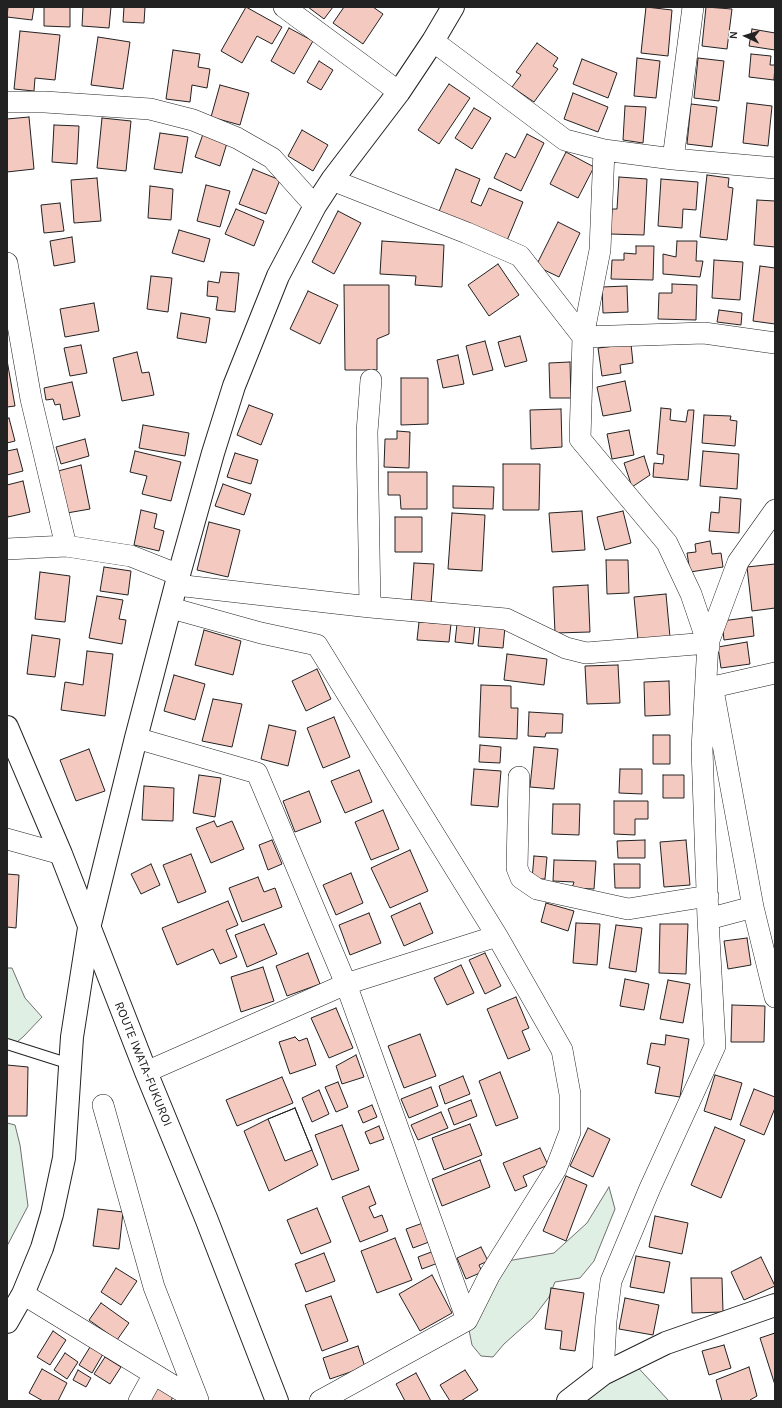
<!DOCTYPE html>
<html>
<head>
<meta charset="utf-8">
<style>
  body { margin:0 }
  #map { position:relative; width:782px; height:1408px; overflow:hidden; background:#fff; font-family:Karla,sans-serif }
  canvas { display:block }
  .frame { position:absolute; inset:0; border:8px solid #222; pointer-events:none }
  .north { position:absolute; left:726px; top:16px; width:40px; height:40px; -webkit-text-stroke:3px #fff; paint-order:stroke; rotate:274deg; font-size:11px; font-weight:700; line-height:16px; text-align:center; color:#222 }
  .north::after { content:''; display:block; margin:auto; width:14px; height:18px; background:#222; clip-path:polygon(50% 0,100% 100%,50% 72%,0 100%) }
</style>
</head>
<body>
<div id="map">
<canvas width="782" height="1408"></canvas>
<div class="frame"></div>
<div class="north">N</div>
</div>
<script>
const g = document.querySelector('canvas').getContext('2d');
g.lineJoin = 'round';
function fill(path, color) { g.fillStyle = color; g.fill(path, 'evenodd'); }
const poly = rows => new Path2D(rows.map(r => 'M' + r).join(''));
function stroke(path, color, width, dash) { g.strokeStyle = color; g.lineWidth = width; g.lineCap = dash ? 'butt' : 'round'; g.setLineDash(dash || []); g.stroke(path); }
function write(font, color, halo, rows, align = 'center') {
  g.font = font + ' Karla,sans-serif'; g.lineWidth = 3; g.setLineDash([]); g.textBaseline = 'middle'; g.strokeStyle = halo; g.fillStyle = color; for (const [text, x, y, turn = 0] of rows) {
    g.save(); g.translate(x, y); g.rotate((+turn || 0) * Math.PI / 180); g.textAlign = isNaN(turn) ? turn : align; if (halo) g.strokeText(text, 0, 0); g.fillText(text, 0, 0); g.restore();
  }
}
const green = poly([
  [7,968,12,968,25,998,42,1017,23,1037,7,1050,7,968],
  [7,1123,15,1125,20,1145,28,1206,7,1246,7,1123],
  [609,1187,615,1209,594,1261,580,1278,555,1282,549,1297,533,1318,504,1344,493,1357,481,1356,472,1345,467,1320,507,1261,554,1253,587,1223,609,1187],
  [631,1360,669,1401,580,1401,631,1360]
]);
const building = poly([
  [8,7,34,7,32,20,7,17,8,7],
  [44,7,70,7,70,27,44,26,44,7],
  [83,7,111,7,109,28,82,26,83,7],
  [124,7,145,7,144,23,123,22,124,7],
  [246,7,282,27,272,44,257,36,242,63,221,51,246,7],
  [308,7,333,7,324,19,308,7],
  [344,7,373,7,383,14,363,44,333,23,344,7],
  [646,7,672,10,668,56,641,53,646,7],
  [706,7,732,9,727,49,702,46,706,7],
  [289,28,313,41,294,74,271,61,289,28],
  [752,29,775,33,775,50,749,46,752,29],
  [20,31,60,35,55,80,35,78,34,91,14,89,20,31],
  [98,37,130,42,123,89,91,85,98,37],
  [537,43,558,58,553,66,558,69,534,102,512,87,521,75,516,72,537,43],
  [173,50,200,54,198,67,210,69,207,88,192,85,190,102,166,99,173,50],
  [751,54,771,56,770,65,775,65,774,80,749,77,751,54],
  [637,58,660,61,656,98,634,96,637,58],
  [698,58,724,61,719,101,694,98,698,58],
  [582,59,617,73,608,98,573,84,582,59],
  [319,61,333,70,321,90,307,82,319,61],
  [449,84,470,98,439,144,418,130,449,84],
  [220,85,249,93,240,125,211,117,220,85],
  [573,93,608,107,598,132,564,119,573,93],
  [747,103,772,106,768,146,743,143,747,103],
  [691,104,717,107,712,147,687,144,691,104],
  [625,106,646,107,643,143,623,140,625,106],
  [474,108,491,118,472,149,455,138,474,108],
  [29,117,34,169,7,172,7,119,29,117],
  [102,118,131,121,126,171,97,168,102,118],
  [54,125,79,126,77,164,52,162,54,125],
  [302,130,328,145,313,171,288,156,302,130],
  [160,133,188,137,182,173,154,169,160,133],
  [203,134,227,143,220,166,195,157,203,134],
  [527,134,544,143,521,191,494,178,506,153,515,158,527,134],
  [566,152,594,167,578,198,550,184,566,152],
  [253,169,280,180,266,214,239,204,253,169],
  [456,169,480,179,471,202,481,206,489,188,523,202,506,243,438,214,456,169],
  [707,175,729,178,728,187,733,188,727,240,700,237,707,175],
  [619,177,647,179,644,235,610,234,612,209,617,209,619,177],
  [97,178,101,221,74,223,71,180,97,178],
  [661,179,698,182,696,210,683,209,682,228,658,226,661,179],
  [206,185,230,191,220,227,197,221,206,185],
  [150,186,173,189,171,220,148,218,150,186],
  [757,200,775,201,775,247,754,245,757,200],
  [60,203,64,231,44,233,41,205,60,203],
  [236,209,264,221,254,246,225,234,236,209],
  [338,211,361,223,334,274,312,262,338,211],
  [558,222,580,233,559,277,536,266,558,222],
  [179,230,210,239,204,262,172,253,179,230],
  [72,237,75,262,54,266,50,241,72,237],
  [382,241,444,245,442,287,415,285,416,276,380,274,382,241],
  [677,241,697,241,696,261,703,261,700,277,663,274,663,254,676,257,677,241],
  [636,246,654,246,653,280,611,279,612,260,624,260,624,253,636,254,636,246],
  [714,260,743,262,740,300,712,298,714,260],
  [498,264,519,295,489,316,468,285,498,264],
  [760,266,775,268,775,324,753,321,760,266],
  [221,272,239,273,235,312,216,310,218,297,207,296,208,281,219,283,221,272],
  [151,276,172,278,168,312,147,309,151,276],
  [672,284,697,285,696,320,658,319,659,293,672,293,672,284],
  [344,285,389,285,389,334,377,339,377,370,345,370,344,285],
  [627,286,628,312,603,313,602,287,627,286],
  [308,291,338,305,320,344,290,329,308,291],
  [94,303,99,331,65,337,60,309,94,303],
  [719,310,742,313,741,325,717,322,719,310],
  [181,313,210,318,206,343,177,338,181,313],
  [520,336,527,361,505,367,498,342,520,336],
  [485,341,493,370,473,375,466,346,485,341],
  [631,344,633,363,620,365,621,373,602,376,598,348,631,344],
  [81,345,87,373,70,376,64,348,81,345],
  [137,352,142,373,149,372,154,395,122,401,113,358,137,352],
  [458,355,464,384,443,388,437,360,458,355],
  [7,360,15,406,7,407,7,360],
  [570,362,571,398,550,398,549,363,570,362],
  [401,378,428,378,428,424,401,425,401,378],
  [625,381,631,411,603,416,597,387,625,381],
  [72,382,80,416,63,420,60,404,55,405,53,399,46,400,44,388,72,382],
  [249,405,273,414,261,445,237,435,249,405],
  [661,408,671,409,670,420,686,422,688,410,694,410,688,480,653,477,654,463,663,464,664,455,657,454,661,408],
  [561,409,562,447,531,449,530,410,561,409],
  [704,415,731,416,730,420,737,421,735,446,702,443,704,415],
  [9,418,15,441,7,443,7,419,9,418],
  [143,425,189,433,185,456,139,448,143,425],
  [629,430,634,455,612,459,607,434,629,430],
  [397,431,410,432,409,468,384,467,385,439,397,439,397,431],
  [85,439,89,456,61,464,56,447,85,439],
  [17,449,23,471,7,475,7,451,17,449],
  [135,451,181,462,171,501,142,494,147,476,130,472,135,451],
  [703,451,739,454,737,489,700,486,703,451],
  [235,453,258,460,251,484,227,477,235,453],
  [644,456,650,475,632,487,624,463,644,456],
  [503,464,540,464,539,510,503,510,503,464],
  [81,465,90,509,67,513,58,471,81,465],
  [388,472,427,472,427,509,401,509,400,495,388,495,388,472],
  [23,481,30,512,8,517,7,512,7,485,23,481],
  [223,484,251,494,244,515,215,506,223,484],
  [453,486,494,487,493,509,453,508,453,486],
  [720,497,741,499,739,533,709,531,711,512,719,513,720,497],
  [141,510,157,514,154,528,164,531,159,551,134,545,141,510],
  [582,511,585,550,552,552,549,513,582,511],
  [623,511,631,543,605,550,597,517,623,511],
  [452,513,485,515,482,571,448,569,452,513],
  [395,517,422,517,422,552,395,552,395,517],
  [209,522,240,530,228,577,197,570,209,522],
  [710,541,712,554,721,553,723,567,690,572,687,553,696,552,695,544,710,541],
  [606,560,628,560,629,593,607,594,606,560],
  [414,563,434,564,431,604,411,603,414,563],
  [775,564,775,608,752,611,747,567,775,564],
  [104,567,131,571,128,595,100,591,104,567],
  [40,572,70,576,65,622,35,619,40,572],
  [588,585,590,632,555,633,553,587,588,585],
  [666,594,670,637,638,640,634,597,666,594],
  [97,596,123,600,119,619,126,620,122,644,89,638,97,596],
  [752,617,754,636,724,640,722,621,752,617],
  [419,622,451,624,449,642,417,640,419,622],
  [457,624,475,625,473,644,455,642,457,624],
  [480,625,505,627,503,648,478,646,480,625],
  [204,630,241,641,233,675,195,665,204,630],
  [32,635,60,639,55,677,27,674,32,635],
  [747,642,750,664,721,668,718,647,747,642],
  [87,651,113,654,105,716,61,710,65,682,83,685,87,651],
  [507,654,547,659,544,685,504,680,507,654],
  [618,665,620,703,587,704,585,666,618,665],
  [317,669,331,699,306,711,292,681,317,669],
  [174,675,205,684,195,720,164,711,174,675],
  [669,681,670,715,645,716,644,682,669,681],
  [481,685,511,686,511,708,518,708,517,739,479,737,481,685],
  [213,699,242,704,232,747,202,741,213,699],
  [529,712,563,714,562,733,546,733,545,737,528,736,529,712],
  [334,717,350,757,323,768,307,728,334,717],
  [269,725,296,731,288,766,261,759,269,725],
  [653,735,670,735,670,764,653,764,653,735],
  [480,745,501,747,500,763,479,762,480,745],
  [534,747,558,749,554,789,530,787,534,747],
  [89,749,105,791,76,801,60,760,89,749],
  [474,769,501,771,498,807,471,805,474,769],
  [620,769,642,769,642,794,619,793,620,769],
  [359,770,372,802,345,813,331,781,359,770],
  [199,775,221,778,215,817,193,813,199,775],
  [663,775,684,775,684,798,663,798,663,775],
  [144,786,174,788,173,821,142,820,144,786],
  [309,791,321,822,295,832,283,801,309,791],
  [614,801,648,801,648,819,635,819,635,835,614,834,614,801],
  [553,804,580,804,579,835,552,834,553,804],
  [383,810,399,849,371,860,355,822,383,810],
  [214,821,217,827,232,821,244,849,211,863,196,828,214,821],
  [272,840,282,864,268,870,259,845,272,840],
  [645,840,645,858,618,858,617,841,645,840],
  [686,840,690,885,664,887,660,842,686,840],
  [410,850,428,891,390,908,371,868,410,850],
  [191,854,206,892,178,903,163,865,191,854],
  [534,856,547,857,545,879,532,879,534,856],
  [554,860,596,861,594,889,572,888,574,882,553,881,554,860],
  [151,864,160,885,141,894,131,874,151,864],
  [614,864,640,864,640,888,615,888,614,864],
  [351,873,363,903,336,915,323,885,351,873],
  [7,874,19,875,16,928,7,927,7,874],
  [258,877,264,892,275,888,282,907,242,922,229,888,258,877],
  [228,901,238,925,226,930,237,957,220,964,213,949,177,965,162,928,228,901],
  [420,903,433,933,404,946,391,916,420,903],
  [546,903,574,911,568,931,541,922,546,903],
  [369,913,381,943,350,955,339,925,369,913],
  [576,923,600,924,597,965,573,963,576,923],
  [264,924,277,954,247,967,235,935,264,924],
  [660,924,688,924,686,974,659,973,660,924],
  [616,925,642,928,636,972,609,968,616,925],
  [747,938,751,965,728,969,724,941,747,938],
  [308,953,320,984,287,996,276,966,308,953],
  [485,953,501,986,485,994,469,960,485,953],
  [461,965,474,993,447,1005,434,978,461,965],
  [263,967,274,1001,241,1012,231,977,263,967],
  [625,979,649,984,644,1010,620,1006,625,979],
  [668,980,690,984,683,1023,660,1019,668,980],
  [516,997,529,1028,522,1031,530,1050,508,1059,487,1009,516,997],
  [732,1005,765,1006,764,1042,731,1042,732,1005],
  [336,1008,353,1048,329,1058,311,1018,336,1008],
  [420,1034,436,1076,404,1088,388,1046,420,1034],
  [666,1035,689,1039,680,1097,655,1093,660,1067,647,1064,651,1043,665,1045,666,1035],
  [295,1037,299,1041,307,1038,316,1065,290,1074,279,1042,295,1037],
  [356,1055,364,1077,342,1084,336,1066,356,1055],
  [7,1065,28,1067,27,1116,7,1116,7,1065],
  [500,1072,518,1118,496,1126,479,1081,500,1072],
  [715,1075,742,1083,731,1120,704,1111,715,1075],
  [463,1076,470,1094,445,1104,439,1086,463,1076],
  [282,1077,293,1103,237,1126,226,1100,282,1077],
  [338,1082,348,1107,336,1112,325,1087,338,1082],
  [431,1087,438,1106,409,1118,401,1099,431,1087],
  [754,1089,775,1097,775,1108,764,1135,740,1125,754,1089],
  [319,1090,329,1114,312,1122,302,1098,319,1090],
  [471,1100,477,1116,454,1125,448,1109,471,1100],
  [372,1105,377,1117,363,1123,358,1111,372,1105],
  [295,1108,318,1165,269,1191,244,1131,268,1119,295,1108],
  [295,1108,312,1150,285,1161,268,1119,295,1108],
  [441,1112,448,1128,418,1140,411,1125,441,1112],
  [470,1124,482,1155,444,1170,432,1138,470,1124],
  [342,1125,359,1170,332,1180,315,1135,342,1125],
  [379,1126,384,1139,370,1144,365,1132,379,1126],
  [715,1127,745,1140,721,1198,691,1185,715,1127],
  [588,1128,610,1139,593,1177,570,1166,588,1128],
  [540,1148,548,1165,523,1176,527,1186,515,1191,503,1163,540,1148],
  [480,1160,490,1187,442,1206,432,1179,480,1160],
  [566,1176,587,1185,566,1241,543,1231,566,1176],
  [369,1186,376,1204,369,1207,374,1218,382,1215,388,1231,360,1242,342,1197,369,1186],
  [317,1208,331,1242,301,1254,287,1220,317,1208],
  [98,1209,123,1212,119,1249,93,1246,98,1209],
  [655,1216,688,1223,682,1254,649,1247,655,1216],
  [423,1223,429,1242,413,1248,406,1229,423,1223],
  [395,1238,412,1280,377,1293,361,1251,395,1238],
  [481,1247,488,1261,479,1265,482,1272,466,1279,457,1258,481,1247],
  [434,1251,438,1263,422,1269,418,1257,434,1251],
  [324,1253,335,1281,306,1292,295,1264,324,1253],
  [636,1256,670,1262,664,1293,630,1287,636,1256],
  [761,1257,775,1286,744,1300,731,1272,761,1257],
  [116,1268,137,1281,121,1305,101,1292,116,1268],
  [432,1275,452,1313,420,1331,399,1294,432,1275],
  [691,1278,722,1278,723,1312,692,1313,691,1278],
  [551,1288,584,1293,575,1351,560,1349,562,1331,545,1329,551,1288],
  [331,1296,348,1341,322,1351,305,1305,331,1296],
  [625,1298,659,1305,653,1335,619,1329,625,1298],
  [101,1303,129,1323,117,1340,89,1320,101,1303],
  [53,1331,66,1340,50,1365,37,1357,53,1331],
  [775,1333,775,1385,760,1338,775,1333],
  [724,1345,731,1368,709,1375,702,1351,724,1345],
  [358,1346,365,1367,330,1379,323,1358,358,1346],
  [90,1347,103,1354,92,1373,79,1365,90,1347],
  [65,1353,78,1362,67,1379,54,1370,65,1353],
  [105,1357,121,1367,110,1384,94,1374,105,1357],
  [749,1367,757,1396,750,1400,750,1401,722,1401,716,1380,749,1367],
  [42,1369,67,1383,58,1401,43,1401,29,1393,42,1369],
  [78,1370,91,1378,86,1387,73,1380,78,1370],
  [465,1370,478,1390,461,1401,450,1401,440,1385,465,1370],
  [416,1373,431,1401,405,1401,396,1384,416,1373],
  [154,1386,174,1394,171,1401,149,1401,154,1386]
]);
const service = poly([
  [7,1044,70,1064]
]);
const minor = poly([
  [284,7,399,92],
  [433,41,565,140,604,150,673,159,775,168],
  [7,102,45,102,150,109,193,120,237,138,272,158,315,206],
  [604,150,600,250,583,337,580,439,667,543,691,594,709,647],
  [673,159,693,7],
  [332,180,467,233,520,256,583,337,704,333,775,343],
  [7,263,31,399,66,546],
  [7,549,66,546,131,556,179,575],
  [176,585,370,607,506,619,566,648,586,653,708,643],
  [370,607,367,432,371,380],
  [171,608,261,633,317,645,497,936,562,1050,570,1094,570,1132,556,1169,489,1276,467,1320,320,1401],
  [713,687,775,673],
  [713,690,753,907],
  [136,738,257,773,346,984,467,1320],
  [519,777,517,868,521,878,537,889,628,909,708,896],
  [7,839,61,854],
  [708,919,753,907,775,997],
  [146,1072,346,984,497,936],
  [103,1105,154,1287,198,1400],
  [23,1294,198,1401],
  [603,1374,606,1321,611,1281,650,1188,715,1046,708,919,702,749,708,643,738,562,775,510],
  [139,1401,154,1374]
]);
const tertiary = poly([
  [7,1322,23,1294,42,1248,52,1214,64,1158,72,1037,89,928,136,738,176,585,213,453,234,386,278,276,315,206,332,180,399,92,433,41,453,7],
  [568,1401,603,1374,666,1343,775,1305]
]);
const secondary = poly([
  [7,727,61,854,146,1072,206,1218,277,1401]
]);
const streetNames = [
  ["ROUTE IWATA-FUKUROI",143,1064,68]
];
fill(green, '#e0efe3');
stroke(green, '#6f6f6f', 1);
fill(building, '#f3c9c0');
stroke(building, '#222', 1);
stroke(service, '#222', 12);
stroke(minor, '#222', 22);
stroke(tertiary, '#222', 24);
stroke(secondary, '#222', 24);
stroke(service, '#fff', 10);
stroke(minor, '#fff', 21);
stroke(tertiary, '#fff', 22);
stroke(secondary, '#fff', 22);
write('13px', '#222', '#fff', streetNames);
</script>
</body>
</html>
